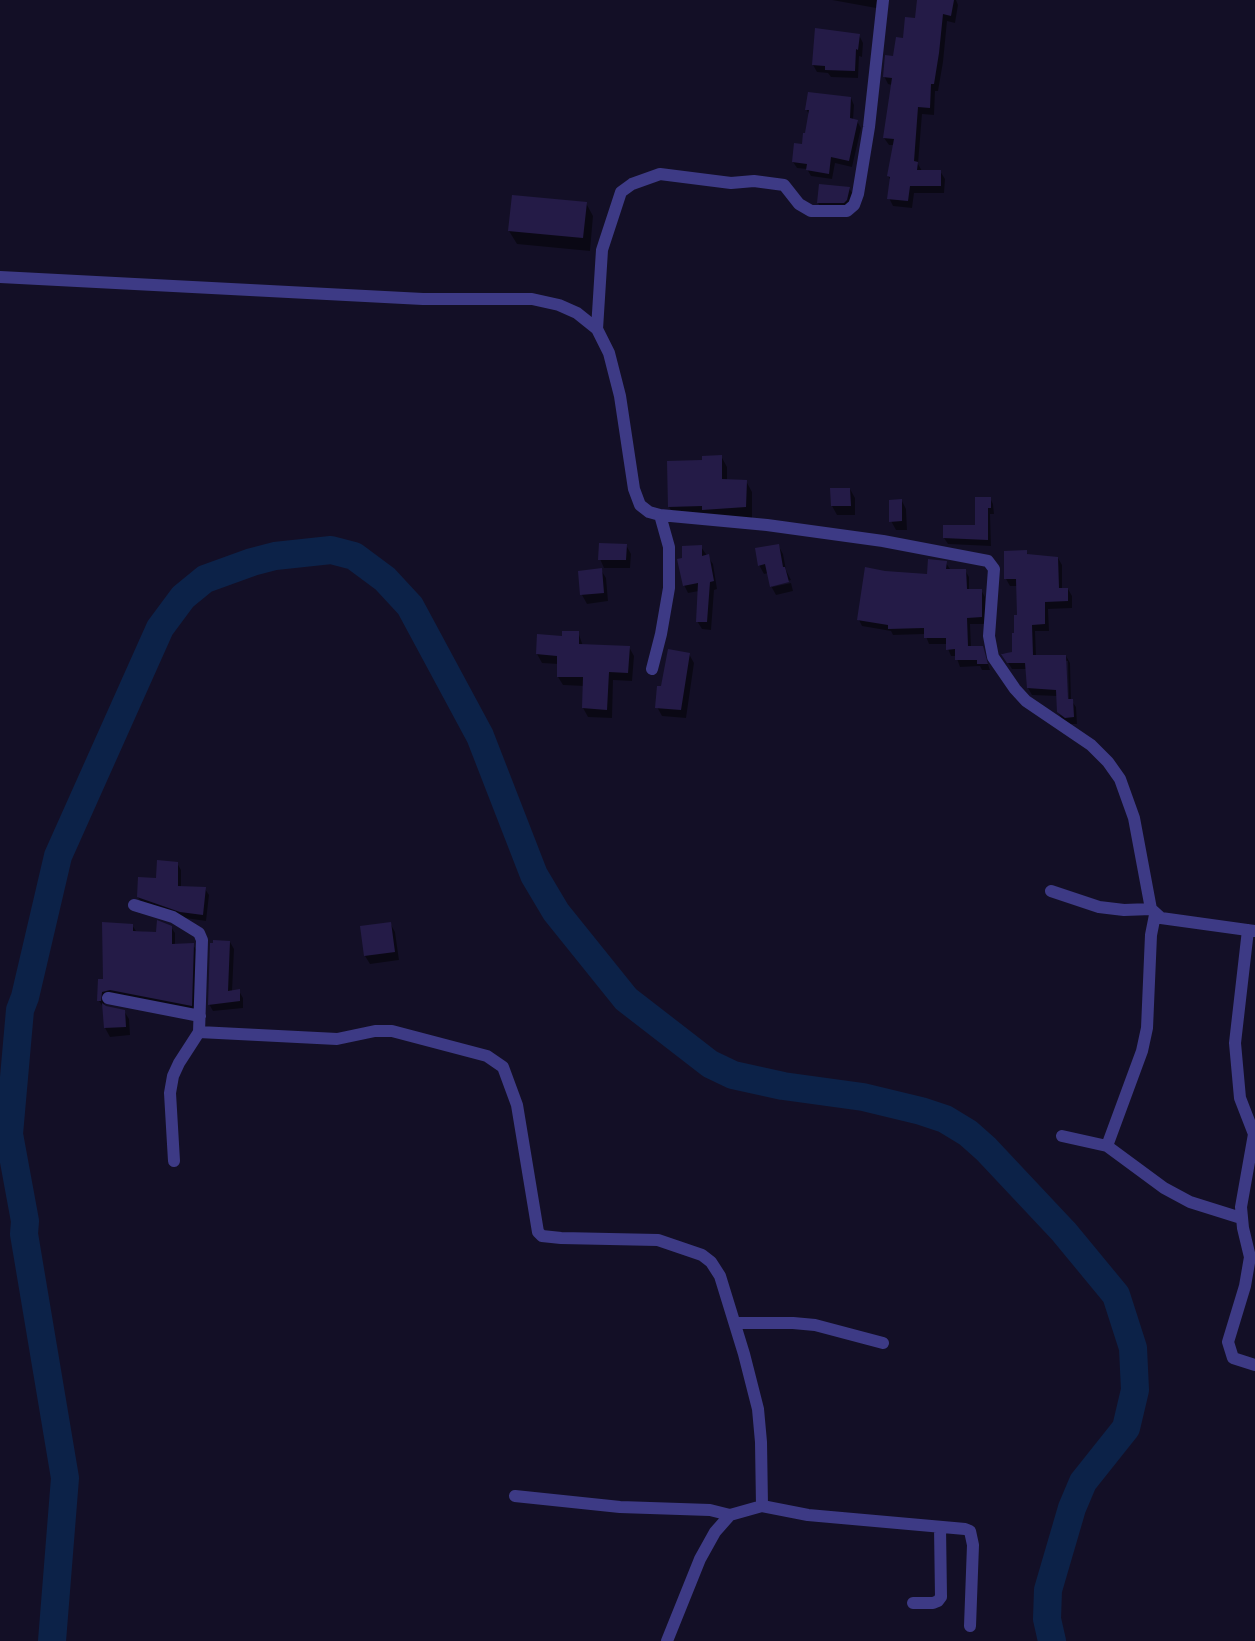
<!DOCTYPE html>
<html>
<head>
<meta charset="utf-8">
<style>
  body { margin:0 }
  canvas { display:block; background:#130f26 }
</style>
</head>
<body>
<canvas width="1255" height="1641"></canvas>
<script>
const g = document.querySelector('canvas').getContext('2d');
g.lineJoin = 'round';
function fill(path, color) { g.fillStyle = color; g.fill(path, 'evenodd'); }
const poly = rows => new Path2D(rows.map(r => 'M' + r).join(''));
function stroke(path, color, width, dash) { g.strokeStyle = color; g.lineWidth = width; g.lineCap = dash ? 'butt' : 'round'; g.setLineDash(dash || []); g.stroke(path); }
const shadow = poly([
  [832,0,877,0,876,8],
  [918,0,956,0,958,5,955,23,947,21,943,62,938,91,935,91,934,115,922,114,918,164,922,171,940,171,945,179,944,193,914,193,912,208,893,206,889,198,891,181,888,176,894,145,889,145,884,138,892,85,888,84,884,76,916,19],
  [859,35,863,43,862,57,859,56,858,78,831,77,828,73,817,72,813,65],
  [851,98,854,105,853,120,857,121,861,128,852,167,835,163,832,179,811,176,807,169,797,168,793,162,803,145,810,116,806,109],
  [849,188,854,196,853,205,823,211,818,203],
  [586,203,593,216,590,251,517,244,509,231],
  [721,456,727,467,727,481,746,481,752,492,752,518,676,518,669,507,703,461],
  [832,489,850,489,855,498,855,515,837,515,832,506],
  [990,498,993,504,994,514,990,514,991,546,948,544,944,538,944,527,976,526],
  [902,501,906,509,907,530,896,530,891,521],
  [626,545,631,554,630,568,604,568,600,559],
  [778,545,783,554,786,570,791,580,772,585,772,587,791,583,793,591,776,595,771,586,768,573,764,574,759,565],
  [701,547,713,564,717,589,714,590,711,630,702,629,697,621,699,591,688,593,684,585,683,559],
  [1026,551,1028,555,1058,558,1062,565,1062,590,1068,589,1072,596,1072,608,1048,609,1049,631,1035,631,1036,656,1066,656,1070,663,1071,700,1076,707,1077,724,1070,724,1062,719,1058,712,1057,696,1032,695,1028,688,1026,669,1012,669,1002,653,1013,653,1018,616,1018,586,1010,586,1006,579,1005,552],
  [1065,661,1068,661,1069,705,1067,706],
  [946,563,950,569,965,570,969,577,969,590,981,590,985,597,985,624,970,624,971,647,982,647,990,670,982,670,980,666,960,667,956,656,951,656,948,649,948,644,929,644,925,634,893,635,891,631,862,626,859,620,885,573,928,576],
  [601,570,606,578,608,601,587,604,582,595,579,572],
  [578,632,583,646,629,647,634,656,632,681,613,680,612,718,588,717,583,708,584,686,563,685,558,677,558,664,542,663,537,654,538,636,563,637],
  [689,654,694,663,686,718,662,716,657,707,662,688],
  [177,863,181,870,181,887,205,889,209,895,206,921,185,918,142,904,138,897],
  [390,923,395,932,399,960,370,964,365,956],
  [132,925,136,931,157,933,171,927,175,933,175,945,193,945,197,951,195,1012,105,999,104,1006,124,1011,129,1019,130,1035,110,1037,105,1028,103,1007,99,1001,105,980],
  [230,942,234,949,232,992,239,991,243,998,243,1008,213,1011,209,1004]
]);
const river = poly([
  [52,1641,65,1478,24,1234,25,1221,9,1134,20,1010,25,997,58,856,160,628,183,597,205,579,252,562,275,556,331,550,354,556,385,579,410,606,480,736,534,875,556,912,626,999,710,1064,733,1075,783,1086,863,1097,921,1111,945,1119,968,1133,986,1149,1064,1232,1116,1295,1133,1348,1135,1390,1126,1428,1083,1482,1072,1508,1048,1590,1047,1619,1052,1641]
]);
const building = poly([
  [917,0,954,0,951,16,943,14,939,53,934,84,931,84,930,108,918,107,914,161,918,162,917,170,941,170,941,186,910,186,908,201,887,199,890,177,887,176,894,139,883,138,892,78,883,77,885,55,893,56,896,37,903,38,905,17,915,18],
  [815,28,860,34,858,50,856,49,855,71,825,70,825,66,812,65],
  [808,92,851,97,850,118,858,120,849,161,831,157,829,174,806,170,807,164,792,162,794,143,802,144,803,133,805,133,809,110,805,110],
  [819,184,850,187,847,200,844,203,817,203],
  [512,195,587,202,583,238,508,231],
  [722,455,722,479,747,480,746,507,702,510,702,506,668,507,667,461,702,460,702,456],
  [830,488,850,488,851,506,831,506],
  [975,497,991,497,991,508,988,508,988,540,943,538,943,525,975,525],
  [902,499,902,521,889,522,889,500],
  [599,543,627,544,626,560,598,560],
  [779,544,783,567,785,567,789,582,770,587,765,564,758,566,755,548],
  [702,545,702,556,709,554,714,581,710,582,707,622,696,622,698,583,683,586,677,559,682,558,682,546],
  [1027,550,1027,554,1058,557,1059,588,1068,588,1068,601,1045,602,1045,624,1032,625,1033,655,1066,655,1068,699,1073,699,1074,717,1065,718,1057,712,1056,690,1027,688,1025,663,1007,663,1001,654,1012,652,1012,633,1014,633,1014,615,1017,615,1016,579,1004,579,1004,551],
  [928,559,947,561,946,569,966,569,967,589,982,589,982,617,967,618,968,646,983,646,988,664,977,664,977,660,955,660,955,649,946,650,946,638,924,638,924,628,888,629,888,625,857,620,865,567,885,571,927,574],
  [602,568,604,593,580,595,578,571],
  [562,631,579,631,579,644,630,646,628,673,609,672,607,710,582,708,583,677,557,677,557,656,536,654,537,634,562,636],
  [668,649,690,653,681,710,655,708,657,686,661,686],
  [157,860,178,862,178,886,206,887,203,915,180,912,137,897,138,877,156,878],
  [157,920,172,926,172,944,194,943,192,1006,110,990,102,992,101,1001,97,1001,98,979,103,979,102,922,133,924,133,931,156,932],
  [391,922,395,952,364,956,360,926],
  [213,940,230,941,228,991,240,989,240,1001,208,1005,210,943,213,943],
  [102,1003,106,1006,125,1010,126,1027,104,1028]
]);
const minor = poly([
  [0,277,423,299,532,299,559,305,577,313,597,329,609,353,620,396,634,489,640,505,649,512,660,515,767,525,883,541,988,561,994,569,989,636,993,657,1015,689,1026,701,1091,745,1108,762,1120,779,1134,818,1151,909,1161,918,1255,931],
  [597,329,602,250,621,192,632,184,660,174,731,183,754,181,784,185,799,204,811,211,847,211,854,205,858,194,869,127,883,0],
  [652,669,661,634,669,588,669,547,660,515],
  [1051,891,1099,907,1124,910,1151,909],
  [134,905,173,917,199,933,202,940,199,1032,179,1063,173,1076,170,1093,174,1161],
  [1248,930,1235,1043,1240,1098,1254,1134,1241,1207,1243,1228,1250,1257,1245,1286,1228,1342,1233,1358,1255,1365],
  [108,998,200,1016],
  [199,1032,337,1039,375,1031,392,1031,487,1056,503,1067,517,1105,538,1232,542,1236,561,1238,658,1240,702,1255,711,1262,720,1276,744,1354,758,1409,761,1442,762,1506],
  [1062,1136,1107,1146,1142,1051,1147,1028,1151,935,1155,915],
  [1107,1146,1164,1188,1190,1202,1241,1218],
  [735,1323,793,1323,815,1325,883,1343],
  [515,1496,620,1507,710,1510,730,1515],
  [913,1603,933,1603,938,1601,941,1597,940,1527],
  [667,1641,700,1559,715,1532,730,1515,762,1506,808,1515,965,1529,970,1531,973,1545,970,1626]
]);
fill(shadow, '#0007');
stroke(river, '#0c2248', 28);
fill(building, '#241b47');
stroke(minor, '#3d3a85', 12);
</script>
</body>
</html>
